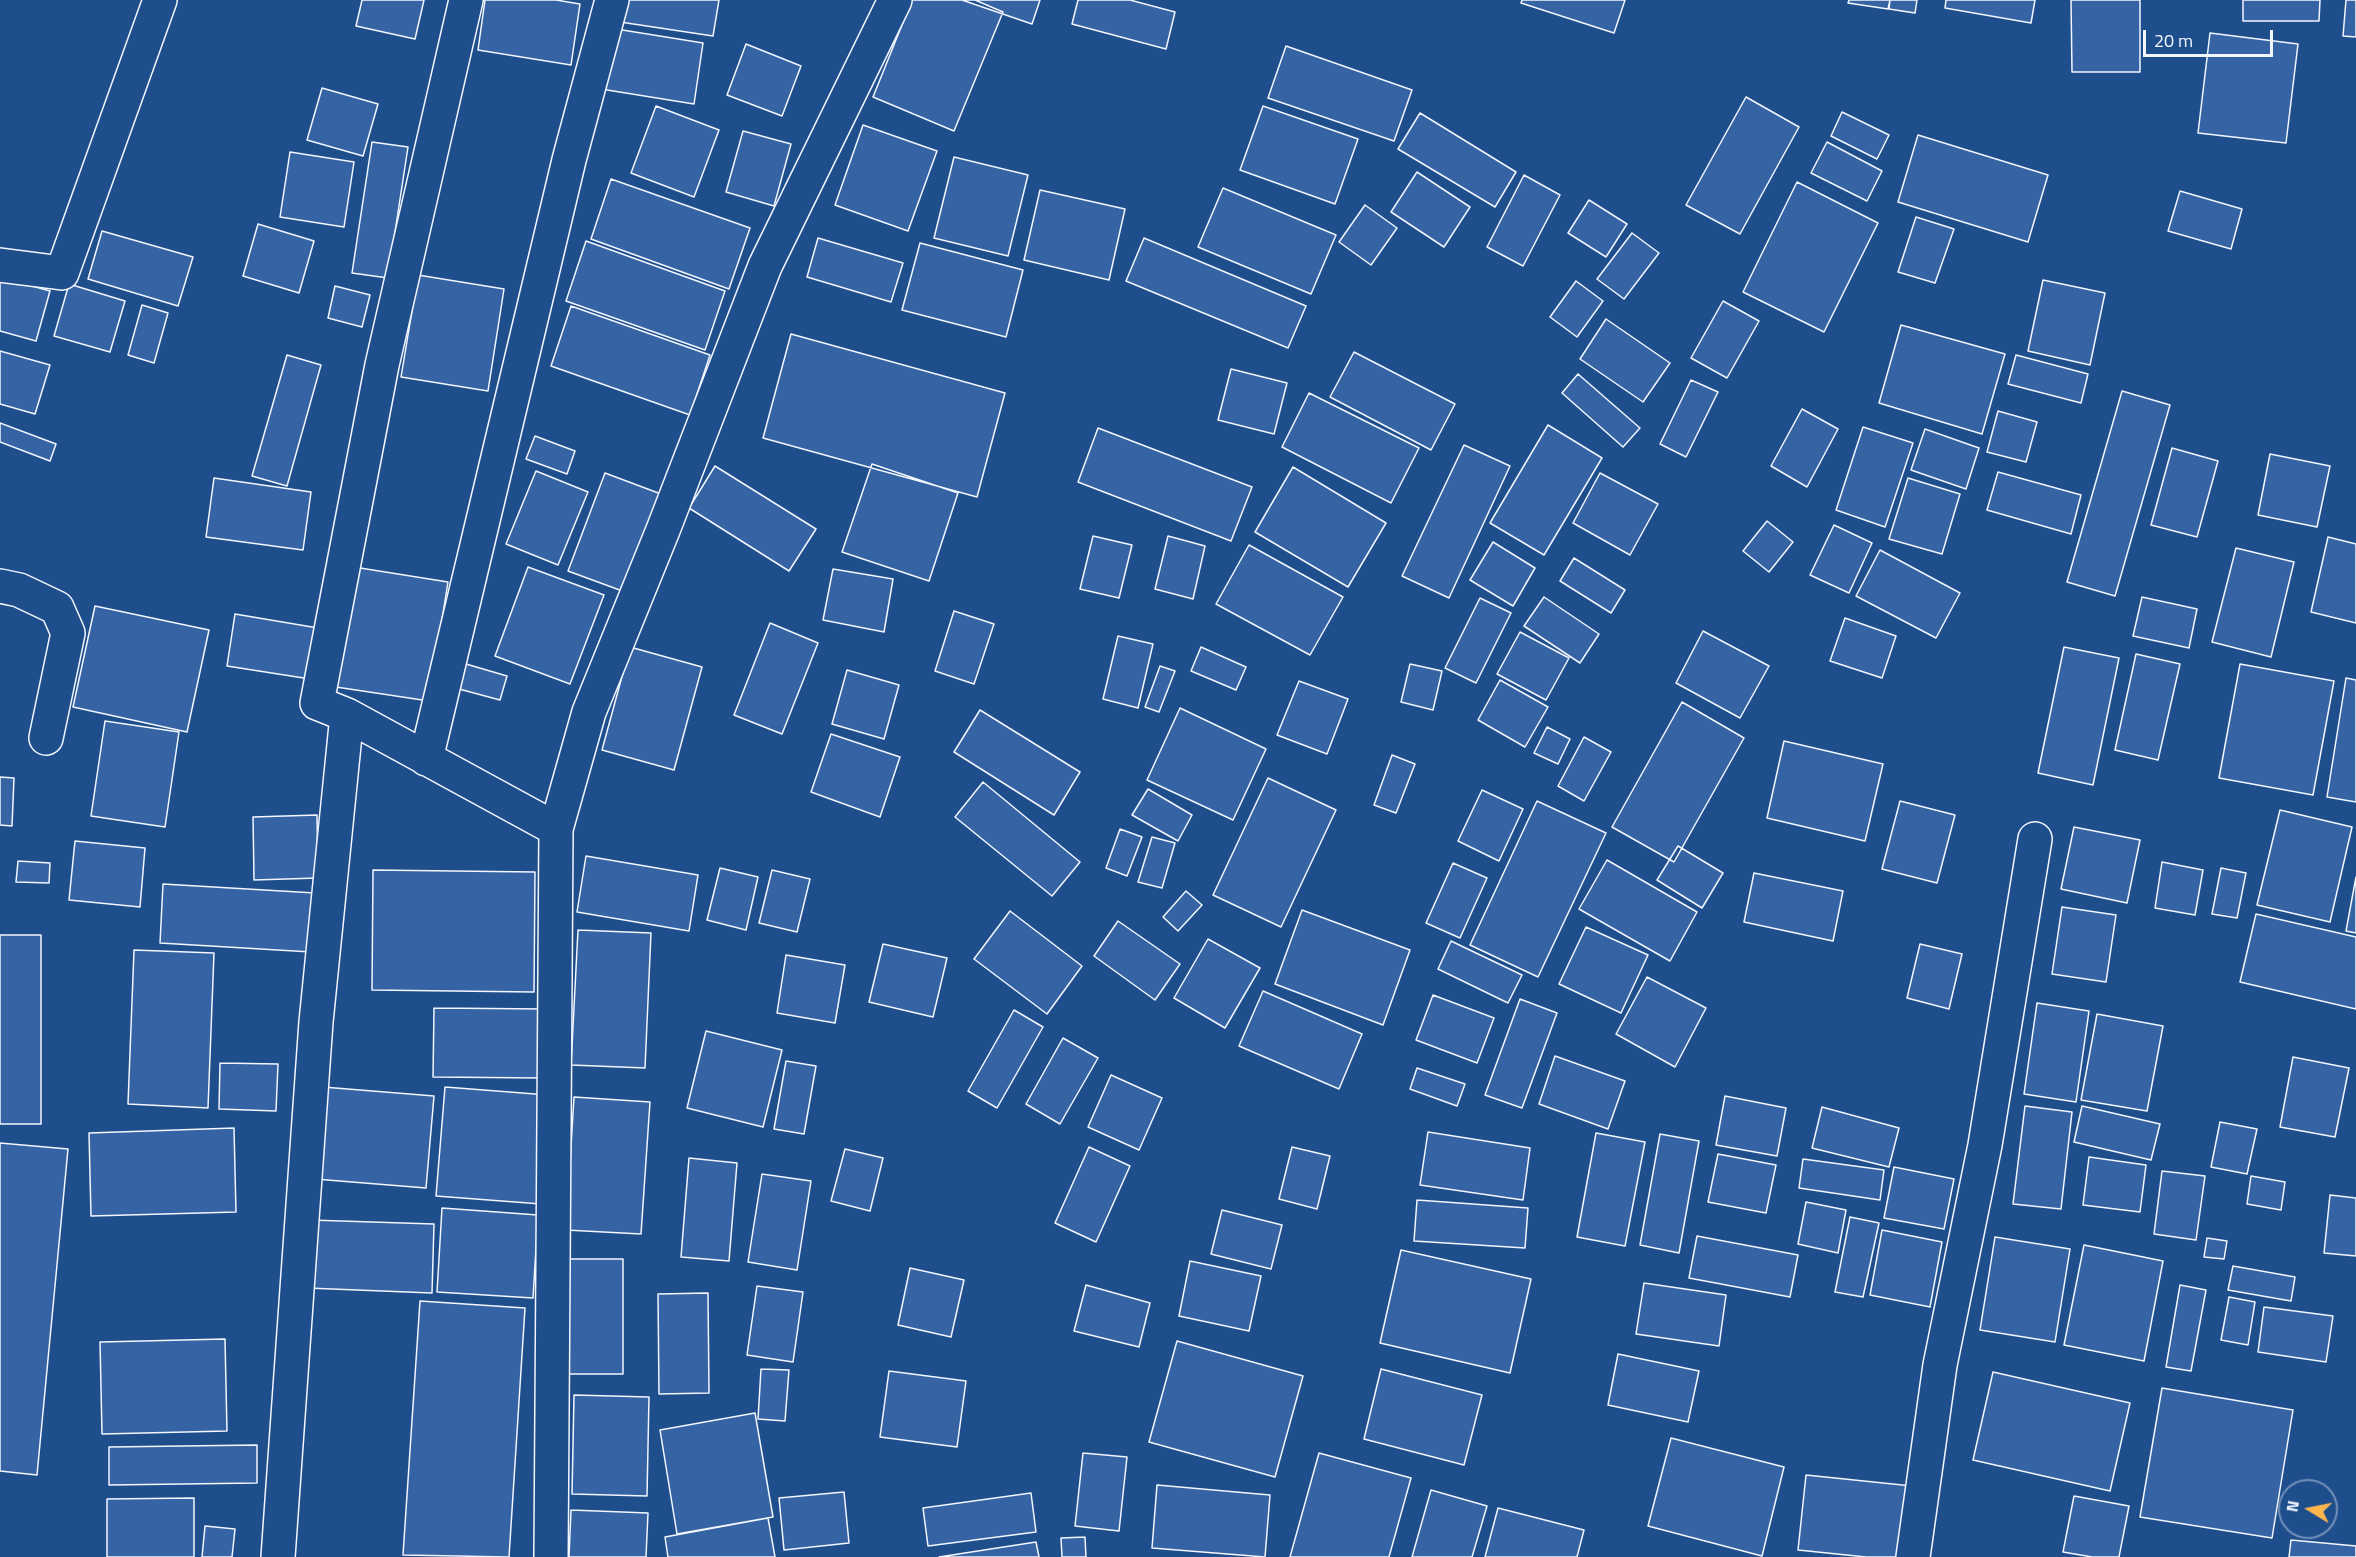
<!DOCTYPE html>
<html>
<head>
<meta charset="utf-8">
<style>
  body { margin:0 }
  #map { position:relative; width:2356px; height:1557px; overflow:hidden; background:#1f4e8c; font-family:"Titillium Web",sans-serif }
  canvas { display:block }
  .north { position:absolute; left:2278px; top:1479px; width:60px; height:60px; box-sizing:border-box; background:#1f4e8c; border:2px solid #7391ba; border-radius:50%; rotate:280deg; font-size:16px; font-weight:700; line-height:24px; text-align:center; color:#f2f6ff }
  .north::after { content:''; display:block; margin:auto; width:21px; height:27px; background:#ffb74d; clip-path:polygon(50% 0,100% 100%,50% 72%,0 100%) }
  .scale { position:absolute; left:2143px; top:30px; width:130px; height:27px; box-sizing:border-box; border:3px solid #f2f6ff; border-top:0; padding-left:8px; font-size:18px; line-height:21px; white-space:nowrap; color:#f2f6ff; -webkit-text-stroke:4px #1f4e8c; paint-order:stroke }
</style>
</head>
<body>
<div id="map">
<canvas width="2356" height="1557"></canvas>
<div class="north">N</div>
<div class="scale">20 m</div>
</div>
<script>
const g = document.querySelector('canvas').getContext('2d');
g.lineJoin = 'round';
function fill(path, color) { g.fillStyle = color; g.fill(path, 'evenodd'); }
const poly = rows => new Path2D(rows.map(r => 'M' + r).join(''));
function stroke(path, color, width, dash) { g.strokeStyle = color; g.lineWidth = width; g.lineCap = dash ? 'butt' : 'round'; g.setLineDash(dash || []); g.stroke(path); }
const building = poly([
  [362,0,424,0,415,39,356,26,362,0],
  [485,0,556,0,580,4,571,65,478,50,485,0],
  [623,0,719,0,713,36,620,22,623,0],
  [912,0,975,0,1003,12,954,131,873,97,912,0],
  [962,0,1040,0,1032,24,962,0],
  [1078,0,1130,0,1175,12,1166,49,1072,24,1078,0],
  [1522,0,1625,0,1614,33,1521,3,1522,0],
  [1849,0,1890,0,1888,9,1848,3,1849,0],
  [1890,0,1917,0,1915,13,1889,9,1890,0],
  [1946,0,2035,0,2031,23,1945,8,1946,0],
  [2071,0,2140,0,2140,72,2072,72,2071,0],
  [2243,0,2320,0,2319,21,2243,21,2243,0],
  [2346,0,2356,0,2356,37,2343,36,2346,0],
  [610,28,703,43,694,104,601,89,610,28],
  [2210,33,2298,44,2286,143,2198,133,2210,33],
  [746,44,801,66,782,116,727,95,746,44],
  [1286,46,1412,90,1394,141,1268,98,1286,46],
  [322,88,378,104,363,156,307,140,322,88],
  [1746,97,1799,127,1740,234,1686,205,1746,97],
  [656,106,719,130,694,197,631,173,656,106],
  [1263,106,1358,139,1335,204,1240,170,1263,106],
  [1842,112,1889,135,1877,159,1831,136,1842,112],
  [1420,113,1516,172,1495,207,1398,149,1420,113],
  [863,125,937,151,908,231,835,205,863,125],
  [743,131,791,144,774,206,726,192,743,131],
  [1918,135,2048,175,2028,242,1898,202,1918,135],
  [372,142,408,147,388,278,352,273,372,142],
  [1827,142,1882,171,1867,201,1811,173,1827,142],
  [290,152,354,162,344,227,280,217,290,152],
  [954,157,1028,175,1008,256,934,238,954,157],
  [1417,172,1470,207,1444,247,1391,212,1417,172],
  [1524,175,1560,195,1523,266,1487,247,1524,175],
  [611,179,750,228,729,289,591,239,611,179],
  [1797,182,1878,223,1824,332,1743,292,1797,182],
  [1223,188,1336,235,1311,294,1198,247,1223,188],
  [1040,190,1125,209,1109,280,1024,260,1040,190],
  [2180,191,2242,209,2231,249,2168,231,2180,191],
  [1589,200,1627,224,1606,257,1568,233,1589,200],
  [1365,205,1397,228,1371,265,1339,242,1365,205],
  [1916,217,1954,229,1935,283,1898,272,1916,217],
  [258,224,314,241,299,293,243,276,258,224],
  [102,231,193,257,178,306,88,279,102,231],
  [1632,233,1659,253,1624,299,1597,279,1632,233],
  [818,238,903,263,891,302,807,277,818,238],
  [1144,238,1306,306,1288,348,1126,281,1144,238],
  [586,241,725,291,705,350,566,301,586,241],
  [920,243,1023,270,1006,337,902,310,920,243],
  [418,275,504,289,488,391,401,377,418,275],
  [0,277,50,291,36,341,0,331,0,277],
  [2043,280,2105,293,2090,365,2028,351,2043,280],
  [1576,281,1603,301,1577,337,1550,317,1576,281],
  [69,284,125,301,110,352,54,336,69,284],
  [335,286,370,295,362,327,328,318,335,286],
  [1723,301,1759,321,1727,378,1691,358,1723,301],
  [142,305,168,313,154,363,128,355,142,305],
  [571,306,710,355,690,415,551,366,571,306],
  [1606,319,1670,363,1643,402,1580,359,1606,319],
  [1901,325,2005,354,1982,434,1879,403,1901,325],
  [791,334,1005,393,977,497,763,438,791,334],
  [0,351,50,365,35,414,0,404,0,351],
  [1354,352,1455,404,1431,450,1330,397,1354,352],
  [287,355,321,365,287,486,252,476,287,355],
  [2016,355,2088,374,2081,403,2008,384,2016,355],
  [1231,369,1287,383,1274,434,1218,420,1231,369],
  [1578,374,1640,428,1623,447,1562,393,1578,374],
  [1691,380,1718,392,1686,457,1660,444,1691,380],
  [2122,391,2170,405,2115,596,2067,582,2122,391],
  [1309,393,1419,448,1391,503,1282,447,1309,393],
  [1802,409,1838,429,1807,487,1771,466,1802,409],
  [1998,411,2037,422,2026,462,1987,452,1998,411],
  [0,423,56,444,50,461,0,442,0,423],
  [1548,425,1602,458,1544,555,1490,523,1548,425],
  [1863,427,1913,443,1885,527,1836,510,1863,427],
  [1098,428,1252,487,1231,541,1078,482,1098,428],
  [1925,429,1979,448,1966,489,1911,470,1925,429],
  [535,436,575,451,567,474,526,459,535,436],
  [1464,445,1510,466,1449,598,1402,576,1464,445],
  [2172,448,2218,461,2197,537,2151,525,2172,448],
  [2270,454,2330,466,2317,527,2258,515,2270,454],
  [872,464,958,493,929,581,842,552,872,464],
  [715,466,816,529,789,571,689,508,715,466],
  [1293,467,1386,523,1348,587,1255,532,1293,467],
  [536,471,588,492,558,565,506,544,536,471],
  [1998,472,2081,495,2071,534,1987,510,1998,472],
  [605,473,661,494,625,592,568,571,605,473],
  [1600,473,1658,504,1630,555,1573,523,1600,473],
  [214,478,311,492,303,550,206,537,214,478],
  [1908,478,1960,494,1942,554,1889,539,1908,478],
  [1767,521,1793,542,1769,572,1743,551,1767,521],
  [1834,525,1872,543,1849,593,1810,575,1834,525],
  [1093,536,1132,545,1119,598,1080,589,1093,536],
  [1168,536,1205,546,1193,599,1155,589,1168,536],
  [2328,537,2356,544,2356,623,2311,612,2328,537],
  [1493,542,1535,568,1513,606,1470,580,1493,542],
  [1249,545,1343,597,1310,655,1216,604,1249,545],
  [2236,548,2294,562,2271,657,2212,642,2236,548],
  [1880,550,1960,593,1936,638,1856,596,1880,550],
  [1574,558,1625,590,1611,613,1560,581,1574,558],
  [354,567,448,582,429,701,336,687,354,567],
  [528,567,604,595,570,684,495,656,528,567],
  [833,569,893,579,884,632,823,620,833,569],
  [1544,597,1599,634,1580,663,1524,626,1544,597],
  [2142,597,2197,609,2189,648,2133,636,2142,597],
  [1480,598,1511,613,1476,683,1445,668,1480,598],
  [95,606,209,630,187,732,73,707,95,606],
  [954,611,994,624,974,684,935,671,954,611],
  [235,614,318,628,310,679,227,666,235,614],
  [1845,618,1896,636,1882,678,1830,661,1845,618],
  [770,623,818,643,782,734,734,715,770,623],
  [1703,631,1769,666,1740,718,1676,683,1703,631],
  [1520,632,1569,658,1546,700,1497,674,1520,632],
  [1118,636,1153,644,1138,708,1103,699,1118,636],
  [630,647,702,667,674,770,602,750,630,647],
  [1201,647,1246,667,1236,690,1191,671,1201,647],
  [2064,647,2119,658,2093,785,2038,773,2064,647],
  [2136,654,2180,664,2158,760,2115,750,2136,654],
  [466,664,507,676,500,700,459,689,466,664],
  [1410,664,1442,671,1433,710,1401,702,1410,664],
  [2240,664,2334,681,2313,795,2219,778,2240,664],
  [1160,666,1175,671,1159,712,1145,707,1160,666],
  [847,670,899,685,884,739,832,724,847,670],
  [2346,678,2356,680,2356,802,2327,797,2346,678],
  [1500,680,1548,707,1525,747,1478,720,1500,680],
  [1299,681,1348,699,1327,754,1277,735,1299,681],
  [1682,702,1744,738,1674,862,1612,827,1682,702],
  [1180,708,1266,749,1233,820,1147,780,1180,708],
  [980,710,1080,772,1054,815,954,752,980,710],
  [105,721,179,732,165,827,91,816,105,721],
  [1547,727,1570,739,1558,764,1534,753,1547,727],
  [831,734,900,757,880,817,811,792,831,734],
  [1584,737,1611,752,1584,801,1558,786,1584,737],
  [1784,741,1883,764,1865,841,1767,818,1784,741],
  [1392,755,1415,764,1396,813,1374,805,1392,755],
  [0,777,14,778,12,826,0,825,0,777],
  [1268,778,1336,810,1281,927,1213,895,1268,778],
  [983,782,1080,862,1052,896,955,817,983,782],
  [1148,789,1192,815,1178,841,1132,815,1148,789],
  [1482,790,1523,809,1499,861,1458,841,1482,790],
  [1537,801,1606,833,1538,977,1470,945,1537,801],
  [1900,801,1955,815,1937,883,1882,869,1900,801],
  [2280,810,2352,827,2330,922,2257,905,2280,810],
  [317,815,318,878,254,880,253,817,317,815],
  [2074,827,2140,840,2127,903,2061,889,2074,827],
  [1120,829,1142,837,1127,876,1106,868,1120,829],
  [1152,837,1175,843,1162,888,1138,882,1152,837],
  [75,841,145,848,140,907,69,900,75,841],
  [1678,846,1723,873,1702,908,1657,880,1678,846],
  [586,856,698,875,689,931,577,912,586,856],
  [1607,860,1697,912,1670,961,1579,909,1607,860],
  [18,861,50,863,49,883,16,882,18,861],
  [2162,862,2203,870,2195,915,2155,908,2162,862],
  [1453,863,1487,878,1460,938,1426,923,1453,863],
  [720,868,758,877,746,930,707,920,720,868],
  [2221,868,2246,873,2237,918,2212,914,2221,868],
  [373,870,535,872,534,992,372,990,373,870],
  [772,870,810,879,797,932,759,923,772,870],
  [1754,873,1843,891,1833,941,1744,922,1754,873],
  [2356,877,2356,933,2346,931,2356,877],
  [163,884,315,893,311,952,160,943,163,884],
  [1186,891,1202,905,1178,931,1163,917,1186,891],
  [2062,907,2116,915,2106,982,2052,974,2062,907],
  [1302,910,1410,950,1383,1025,1275,984,1302,910],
  [1010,911,1082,966,1047,1014,974,959,1010,911],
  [2256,914,2356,937,2356,1009,2240,982,2256,914],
  [1118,921,1180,964,1155,1000,1094,956,1118,921],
  [1586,927,1648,955,1621,1013,1559,984,1586,927],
  [578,930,651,933,645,1068,571,1065,578,930],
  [0,935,41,935,41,1124,0,1124,0,935],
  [1208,939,1260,968,1225,1028,1174,998,1208,939],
  [1451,941,1522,975,1508,1003,1438,969,1451,941],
  [883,944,947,958,933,1017,869,1002,883,944],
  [1920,944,1962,954,1949,1009,1907,998,1920,944],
  [134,950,214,953,208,1108,128,1104,134,950],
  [786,955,845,965,835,1023,777,1013,786,955],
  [1647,977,1706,1008,1675,1067,1616,1034,1647,977],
  [1263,991,1362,1034,1339,1089,1239,1046,1263,991],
  [1433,995,1494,1018,1477,1063,1416,1040,1433,995],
  [1520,999,1557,1013,1522,1108,1485,1095,1520,999],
  [2037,1003,2089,1011,2076,1102,2024,1094,2037,1003],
  [434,1008,545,1009,543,1078,433,1077,434,1008],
  [1014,1010,1043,1027,997,1108,968,1091,1014,1010],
  [2097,1014,2163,1026,2147,1111,2081,1100,2097,1014],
  [706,1031,782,1050,763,1127,687,1108,706,1031],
  [1063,1038,1098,1058,1060,1124,1026,1104,1063,1038],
  [1555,1056,1625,1081,1608,1129,1539,1104,1555,1056],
  [2293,1057,2349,1068,2335,1137,2280,1127,2293,1057],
  [786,1061,816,1066,804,1134,774,1129,786,1061],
  [220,1063,278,1064,276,1111,219,1109,220,1063],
  [1417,1068,1465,1084,1457,1106,1410,1089,1417,1068],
  [1111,1075,1162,1098,1139,1150,1088,1127,1111,1075],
  [323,1087,434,1096,426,1188,315,1179,323,1087],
  [445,1087,548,1095,541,1204,436,1196,445,1087],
  [1725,1096,1786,1108,1777,1156,1716,1145,1725,1096],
  [574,1097,650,1102,641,1234,566,1230,574,1097],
  [2025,1106,2072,1112,2061,1209,2013,1204,2025,1106],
  [2082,1106,2160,1124,2151,1160,2074,1142,2082,1106],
  [1822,1107,1899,1128,1889,1167,1812,1148,1822,1107],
  [2220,1122,2257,1129,2247,1174,2211,1167,2220,1122],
  [234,1128,236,1212,91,1216,89,1133,234,1128],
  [1428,1132,1530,1148,1523,1200,1420,1185,1428,1132],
  [1596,1133,1645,1142,1625,1246,1577,1237,1596,1133],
  [1660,1134,1699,1141,1679,1253,1640,1245,1660,1134],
  [0,1143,68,1149,37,1475,0,1471,0,1143],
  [1089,1147,1130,1166,1096,1242,1055,1223,1089,1147],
  [1292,1147,1330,1156,1317,1209,1279,1199,1292,1147],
  [845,1149,883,1158,870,1211,831,1201,845,1149],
  [1718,1154,1776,1165,1766,1213,1708,1202,1718,1154],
  [2089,1157,2146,1165,2140,1212,2083,1205,2089,1157],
  [689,1158,737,1163,729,1261,681,1257,689,1158],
  [1803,1159,1884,1170,1880,1200,1799,1188,1803,1159],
  [1894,1167,1954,1179,1944,1229,1884,1218,1894,1167],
  [2162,1171,2205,1176,2196,1240,2154,1234,2162,1171],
  [762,1174,811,1181,797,1270,748,1262,762,1174],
  [2251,1176,2285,1182,2281,1210,2247,1204,2251,1176],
  [2330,1195,2356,1198,2356,1256,2324,1253,2330,1195],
  [1417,1200,1528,1208,1525,1248,1414,1241,1417,1200],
  [1806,1202,1846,1210,1838,1253,1798,1244,1806,1202],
  [442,1208,538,1215,533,1298,437,1292,442,1208],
  [1222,1210,1282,1225,1271,1269,1211,1254,1222,1210],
  [1850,1217,1879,1223,1863,1297,1835,1292,1850,1217],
  [310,1220,434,1224,432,1293,307,1288,310,1220],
  [1882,1230,1942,1242,1930,1307,1870,1295,1882,1230],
  [1697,1236,1798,1255,1790,1297,1689,1278,1697,1236],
  [1995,1237,2070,1249,2055,1342,1980,1330,1995,1237],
  [2207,1238,2227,1241,2224,1259,2204,1257,2207,1238],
  [2084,1245,2163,1261,2144,1361,2064,1345,2084,1245],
  [1401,1250,1531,1279,1510,1373,1380,1343,1401,1250],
  [565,1259,623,1259,623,1374,567,1374,565,1259],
  [1190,1261,1261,1276,1249,1331,1179,1316,1190,1261],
  [2233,1266,2295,1277,2291,1301,2228,1290,2233,1266],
  [910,1268,964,1280,951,1337,898,1325,910,1268],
  [1644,1283,1726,1295,1719,1346,1636,1334,1644,1283],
  [1086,1285,1150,1303,1139,1347,1074,1331,1086,1285],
  [2180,1285,2206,1290,2191,1371,2166,1367,2180,1285],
  [757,1286,803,1292,793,1362,747,1355,757,1286],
  [708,1293,709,1393,659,1394,658,1294,708,1293],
  [2229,1297,2255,1302,2248,1345,2221,1340,2229,1297],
  [420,1301,525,1308,509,1557,403,1555,420,1301],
  [2264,1307,2333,1316,2326,1362,2258,1352,2264,1307],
  [225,1339,227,1431,102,1434,100,1342,225,1339],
  [1177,1341,1303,1376,1275,1477,1149,1442,1177,1341],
  [1618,1354,1699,1371,1688,1422,1608,1405,1618,1354],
  [761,1369,789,1370,785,1421,758,1419,761,1369],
  [1381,1369,1482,1395,1464,1465,1364,1439,1381,1369],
  [889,1371,966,1381,957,1447,880,1437,889,1371],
  [1993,1372,2130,1403,2110,1491,1973,1460,1993,1372],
  [2162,1388,2293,1410,2272,1538,2140,1517,2162,1388],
  [574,1395,649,1397,647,1496,572,1494,574,1395],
  [755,1413,773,1517,677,1534,660,1430,755,1413],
  [1671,1438,1784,1467,1762,1556,1648,1526,1671,1438],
  [257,1445,257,1483,109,1485,109,1447,257,1445],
  [1083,1453,1127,1457,1119,1531,1075,1526,1083,1453],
  [1319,1453,1411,1478,1389,1557,1290,1557,1319,1453],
  [1806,1475,1912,1486,1904,1557,1866,1557,1798,1550,1806,1475],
  [1157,1485,1270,1495,1265,1557,1152,1548,1157,1485],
  [1431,1490,1487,1506,1472,1557,1412,1557,1431,1490],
  [844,1492,849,1543,784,1550,779,1498,844,1492],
  [1031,1493,1036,1532,928,1546,923,1508,1031,1493],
  [2074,1496,2129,1506,2119,1557,2092,1557,2063,1552,2074,1496],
  [194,1498,194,1557,107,1557,107,1499,194,1498],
  [1498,1508,1584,1530,1577,1557,1485,1557,1498,1508],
  [571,1510,648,1513,646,1557,569,1557,571,1510],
  [768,1518,775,1557,668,1557,665,1537,768,1518],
  [205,1526,235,1529,232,1557,202,1557,205,1526],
  [1085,1537,1086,1557,1062,1557,1061,1538,1085,1537],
  [2291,1540,2356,1546,2356,1557,2289,1557,2291,1540],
  [1036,1542,1039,1557,939,1557,1036,1542]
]);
const street = poly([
  [466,0,382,365,317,703,347,715,556,829],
  [0,265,62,273,160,0],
  [0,586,19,590,57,608,68,633,46,738],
  [426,759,569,160,612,0],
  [278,1557,316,1022,347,715],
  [551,1557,556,829,589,712,663,530,765,266,895,0],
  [1913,1557,1940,1365,1985,1145,2035,839]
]);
fill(building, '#3563a3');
stroke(building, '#f2f6ff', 1.5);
stroke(street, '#f2f6ff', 36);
stroke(street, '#1f4e8c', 33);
</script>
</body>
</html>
